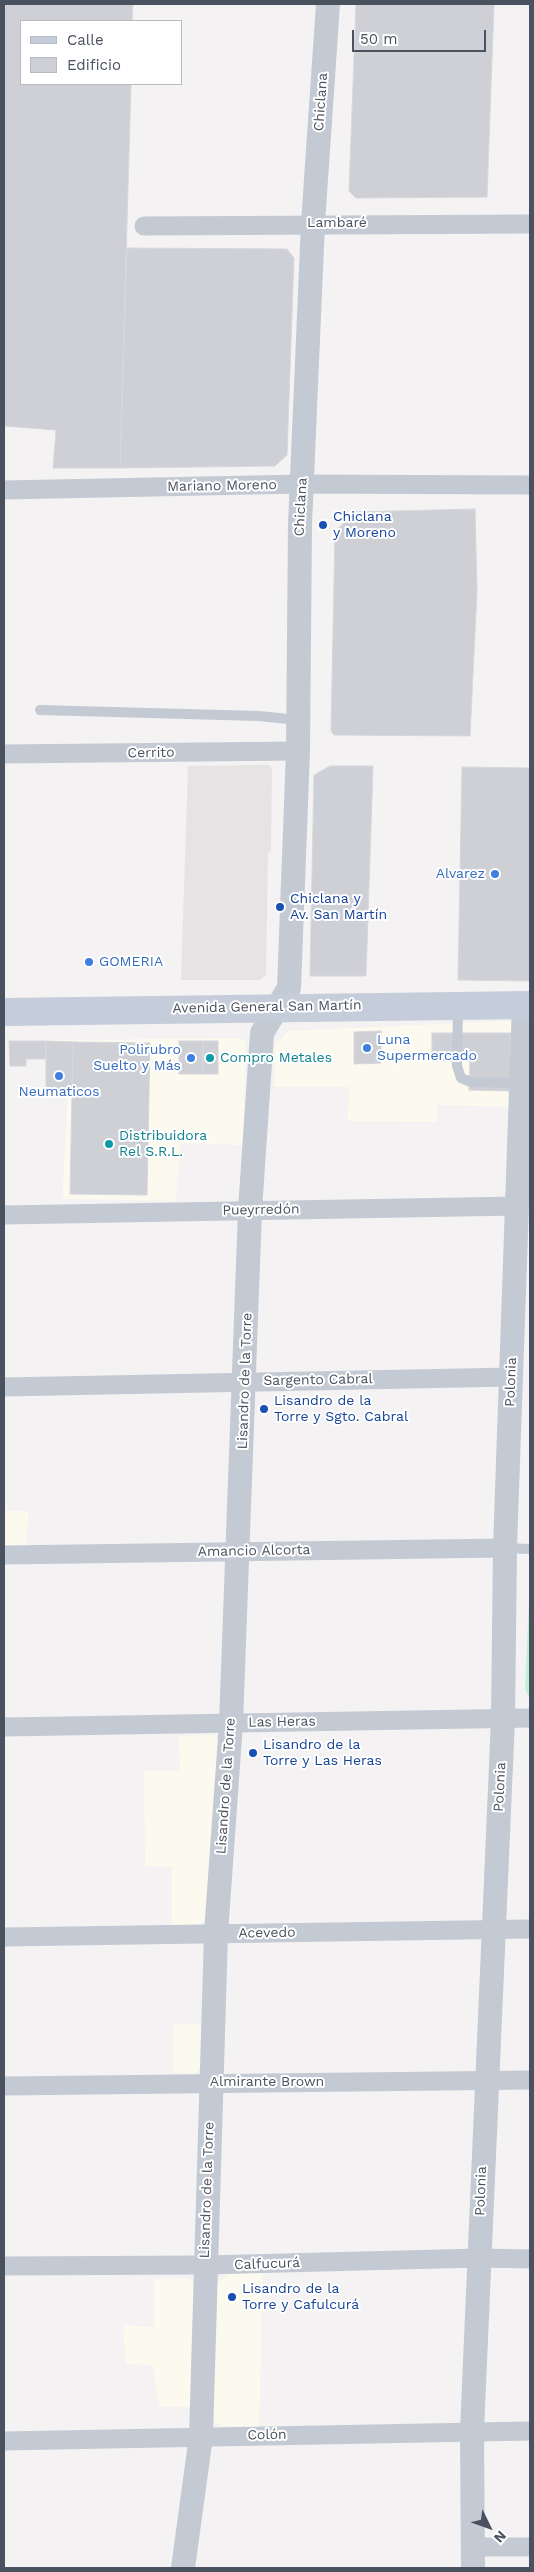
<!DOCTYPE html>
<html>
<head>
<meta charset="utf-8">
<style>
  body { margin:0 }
  #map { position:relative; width:534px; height:2572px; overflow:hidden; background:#f4f2f2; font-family:"Work Sans",sans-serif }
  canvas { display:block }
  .frame { position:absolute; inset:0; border:5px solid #4a525f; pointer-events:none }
  .legend { position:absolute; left:20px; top:20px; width:162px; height:65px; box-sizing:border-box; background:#fff; border:1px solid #b7babf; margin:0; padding:6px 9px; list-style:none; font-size:15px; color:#4a525f }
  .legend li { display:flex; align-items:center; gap:10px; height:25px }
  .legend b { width:25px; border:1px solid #b7babf }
  .north { position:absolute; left:464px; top:2502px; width:50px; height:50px; -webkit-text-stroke:4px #fff; paint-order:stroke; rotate:132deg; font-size:14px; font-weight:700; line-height:20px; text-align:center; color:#4a525f }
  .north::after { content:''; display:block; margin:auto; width:18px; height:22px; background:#4a525f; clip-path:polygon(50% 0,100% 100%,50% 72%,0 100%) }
  .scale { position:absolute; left:352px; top:30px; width:134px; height:22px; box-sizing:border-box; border:2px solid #4a525f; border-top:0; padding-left:6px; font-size:15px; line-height:18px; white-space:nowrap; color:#4a525f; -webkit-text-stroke:4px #fff; paint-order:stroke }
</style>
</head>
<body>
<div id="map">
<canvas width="534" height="2572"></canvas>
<div class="frame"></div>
<ul class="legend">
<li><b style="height:6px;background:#c5ccda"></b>Calle</li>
<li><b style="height:14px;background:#cfd0d6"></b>Edificio</li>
</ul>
<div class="north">N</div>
<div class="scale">50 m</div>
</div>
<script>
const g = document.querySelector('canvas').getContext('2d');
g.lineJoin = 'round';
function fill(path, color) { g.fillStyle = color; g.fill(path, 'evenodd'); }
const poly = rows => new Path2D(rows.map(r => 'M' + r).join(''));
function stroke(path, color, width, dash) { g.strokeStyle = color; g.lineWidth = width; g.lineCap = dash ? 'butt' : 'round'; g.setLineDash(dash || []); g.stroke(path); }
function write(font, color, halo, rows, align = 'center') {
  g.font = font + ' "Work Sans",sans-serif'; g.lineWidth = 4; g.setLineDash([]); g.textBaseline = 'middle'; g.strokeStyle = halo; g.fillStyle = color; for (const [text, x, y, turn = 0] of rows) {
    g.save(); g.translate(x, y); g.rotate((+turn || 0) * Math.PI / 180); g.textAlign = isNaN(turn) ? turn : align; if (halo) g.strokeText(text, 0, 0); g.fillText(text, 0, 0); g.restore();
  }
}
const commercial = poly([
  [507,1021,512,1022,517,1107,437,1105,437,1122,348,1121,349,1087,274,1087,275,1045,288,1031],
  [236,1038,245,1041,244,1145,180,1143,176,1201,62,1199,68,1094,46,1093,46,1059,27,1059,26,1066,10,1066,9,1041],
  [4,1511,28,1511,27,1550,4,1550],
  [213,1735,219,1743,205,1920,200,1925,172,1927,172,1866,145,1866,144,1771,180,1771,179,1736],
  [174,2023,204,2025,200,2069,195,2073,173,2073],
  [263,2272,259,2427,223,2426,212,2420,215,2288,218,2282,230,2274],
  [185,2278,196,2284,197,2290,190,2407,159,2407,153,2365,126,2364,123,2325,154,2327,154,2279]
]);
const education = poly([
  [269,765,272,769,271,852,268,853,266,975,260,980,181,980,188,766]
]);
const green = poly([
  [530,1582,530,1699,525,1689]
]);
const building = poly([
  [4,4,133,4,132,21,21,21,21,84,131,84,120,468,53,468,56,430,4,426,4,4],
  [356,4,494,4,487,197,356,198,349,191,356,4],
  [127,248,287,249,294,258,287,455,275,466,120,468,127,248],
  [475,509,477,591,470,736,334,735,331,731,335,532,354,512,475,509],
  [330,766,373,766,366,976,310,976,314,775,330,766],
  [462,767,530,768,530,981,458,980,462,767],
  [381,1031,381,1063,354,1064,354,1032,381,1031],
  [432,1033,511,1033,510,1091,469,1090,470,1061,432,1061,432,1033],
  [9,1041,46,1041,46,1059,26,1059,26,1066,10,1066,9,1041],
  [46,1041,73,1042,72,1093,46,1093,46,1041],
  [179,1041,203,1041,203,1074,179,1074,179,1041],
  [203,1041,218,1041,218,1074,203,1074,203,1041],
  [73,1042,150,1043,147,1195,70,1194,73,1042]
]);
const service = poly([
  [40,710,259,716,298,720],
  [458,1008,457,1066,461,1078,471,1082,522,1083],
  [505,1548,530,1549]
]);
const minor = poly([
  [144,226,530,224],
  [4,490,302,484,530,485],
  [4,754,298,751],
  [4,1215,518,1206],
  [4,1387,512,1377],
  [4,1555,505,1548],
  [4,1727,530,1718],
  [4,1937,530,1929],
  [4,2086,530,2080],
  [4,2266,205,2265,479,2258,530,2259],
  [4,2441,530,2431],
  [471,2547,530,2547]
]);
const tertiary = poly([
  [183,2568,201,2436,216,1933,231,1723,250,1210,262,1033,289,988,298,751,300,524,313,223,328,4],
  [473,2568,472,2431,503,1719,505,1548,524,1005]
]);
const secondary = poly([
  [4,1012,530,1005]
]);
const markers = [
  [323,525,5,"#1a4fb4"],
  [495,874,5,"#3f7fe0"],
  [280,907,5,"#1a4fb4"],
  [89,962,5,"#3f7fe0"],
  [367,1048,5,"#3f7fe0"],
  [191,1058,5,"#3f7fe0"],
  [210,1058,5,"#0f9aa8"],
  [59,1076,5,"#3f7fe0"],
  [109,1144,5,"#0f9aa8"],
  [264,1409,5,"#1a4fb4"],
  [253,1753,5,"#1a4fb4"],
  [232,2297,5,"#1a4fb4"]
];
const streetNames = [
  ["Chiclana",321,102,-86],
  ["Lambaré",337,223],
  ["Mariano Moreno",222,486,-1],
  ["Chiclana",301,507,-87],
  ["Cerrito",151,753,-1],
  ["Avenida General San Martín",267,1007,-1],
  ["Pueyrredón",261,1210,-1],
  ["Sargento Cabral",318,1380,-1],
  ["Lisandro de la Torre",245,1381,-88],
  ["Polonia",511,1382,-88],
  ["Amancio Alcorta",254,1551,-1],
  ["Las Heras",282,1722,-1],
  ["Lisandro de la Torre",226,1786,-86],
  ["Polonia",500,1787,-87],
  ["Acevedo",267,1933,-1],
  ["Almirante Brown",267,2082],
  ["Lisandro de la Torre",207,2190,-88],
  ["Polonia",481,2191,-88],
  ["Calfucurá",267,2264,-2],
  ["Colón",267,2435,-1]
];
const transitNames = [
  ["Chiclana",333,517],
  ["y Moreno",333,533],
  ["Chiclana y",290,899],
  ["Av. San Martín",290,915],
  ["Lisandro de la",274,1401],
  ["Torre y Sgto. Cabral",274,1417],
  ["Lisandro de la",263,1745],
  ["Torre y Las Heras",263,1761],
  ["Lisandro de la",242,2289],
  ["Torre y Cafulcurá",242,2305]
];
const shopNames = [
  ["Alvarez",485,874],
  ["GOMERIA",99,962,"left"],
  ["Luna",377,1040,"left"],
  ["Supermercado",377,1056,"left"],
  ["Polirubro",181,1050],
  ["Suelto y Más",181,1066],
  ["Neumaticos",59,1092,"center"]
];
const cultureNames = [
  ["Compro Metales",220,1058],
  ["Distribuidora",119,1136],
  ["Rel S.R.L.",119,1152]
];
fill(commercial, '#fcfaee');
fill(education, '#e5e3e4');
fill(green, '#c3efda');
fill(building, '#cfd0d6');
stroke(building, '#d6d7dd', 1);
stroke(service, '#c3cad3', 10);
stroke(minor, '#c3cad3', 19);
stroke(tertiary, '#c3cad3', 24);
stroke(secondary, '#c5ccda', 28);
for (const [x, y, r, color] of markers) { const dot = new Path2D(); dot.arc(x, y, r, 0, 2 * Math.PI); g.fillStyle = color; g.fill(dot); stroke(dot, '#fff', 2); }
write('14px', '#4a525f', '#fff', streetNames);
write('14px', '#164399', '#fff', transitNames, 'left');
write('14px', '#366cbe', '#fff', shopNames, 'right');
write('14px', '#0d838f', '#fff', cultureNames, 'left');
</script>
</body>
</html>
